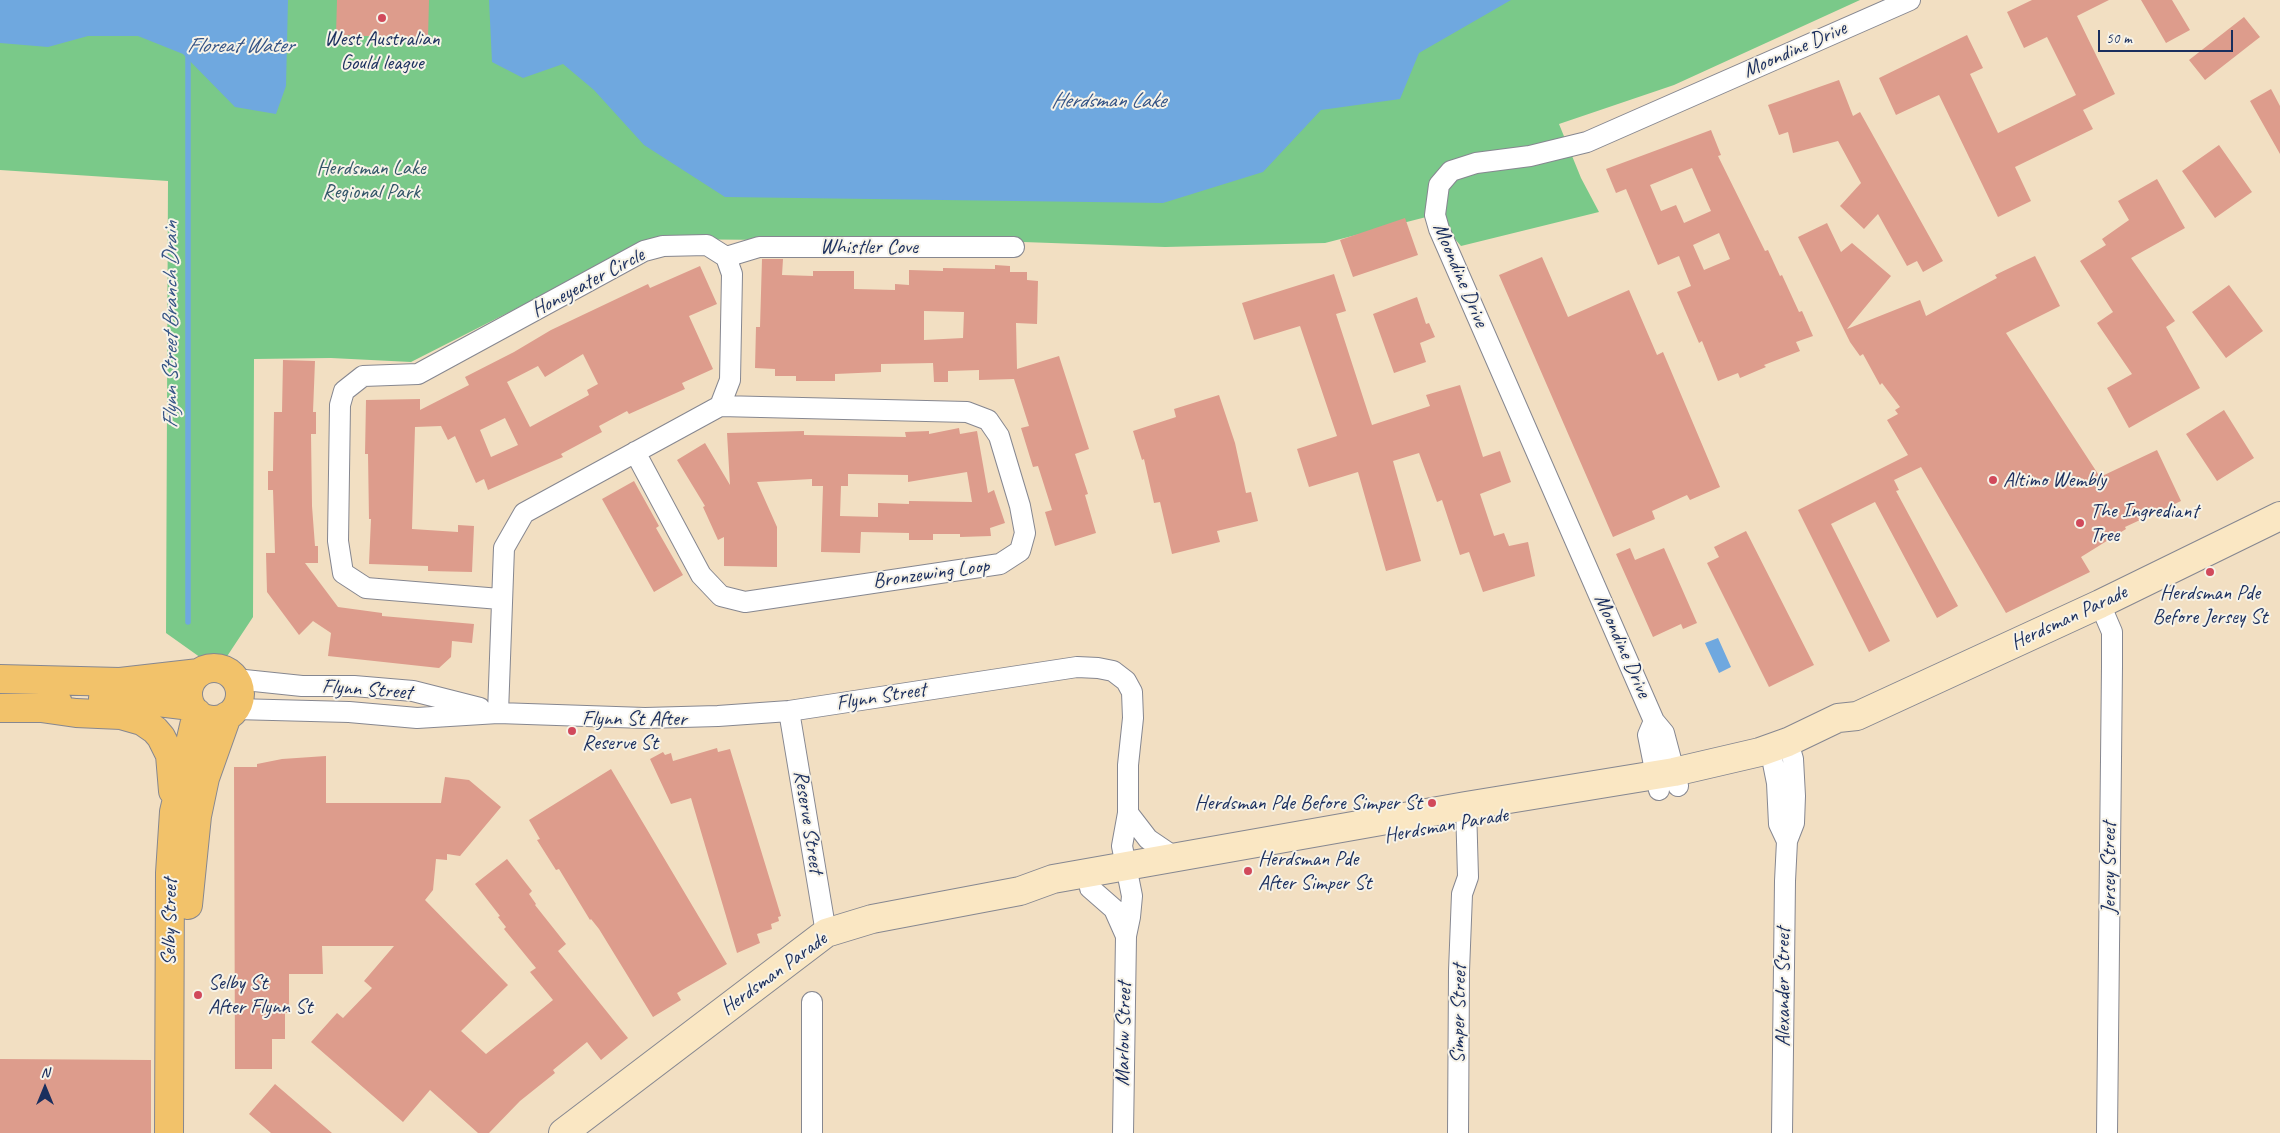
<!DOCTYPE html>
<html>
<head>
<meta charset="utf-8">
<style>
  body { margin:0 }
  #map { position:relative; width:2280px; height:1133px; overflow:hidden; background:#f2dfc2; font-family:Caveat,sans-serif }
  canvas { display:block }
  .north { position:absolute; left:20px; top:1063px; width:50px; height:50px; -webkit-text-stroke:4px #f7f3e8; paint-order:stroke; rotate:0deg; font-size:14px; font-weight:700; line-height:20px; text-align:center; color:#1b2f5e }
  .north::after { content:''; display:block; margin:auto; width:18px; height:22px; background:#1b2f5e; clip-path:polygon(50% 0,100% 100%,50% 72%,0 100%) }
  .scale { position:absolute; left:2098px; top:30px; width:135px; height:22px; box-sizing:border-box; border:2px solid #1b2f5e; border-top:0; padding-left:6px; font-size:15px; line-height:18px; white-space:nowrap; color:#1b2f5e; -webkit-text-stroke:4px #f7f3e8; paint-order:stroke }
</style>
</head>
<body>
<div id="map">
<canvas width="2280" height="1133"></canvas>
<div class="north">N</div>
<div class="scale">50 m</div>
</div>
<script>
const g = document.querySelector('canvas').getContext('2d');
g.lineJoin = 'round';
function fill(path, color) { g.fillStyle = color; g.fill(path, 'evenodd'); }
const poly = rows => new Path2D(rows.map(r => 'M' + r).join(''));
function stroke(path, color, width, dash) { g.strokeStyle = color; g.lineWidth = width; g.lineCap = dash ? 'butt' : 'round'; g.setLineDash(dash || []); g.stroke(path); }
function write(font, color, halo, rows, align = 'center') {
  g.font = font + ' Caveat,sans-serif'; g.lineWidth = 4; g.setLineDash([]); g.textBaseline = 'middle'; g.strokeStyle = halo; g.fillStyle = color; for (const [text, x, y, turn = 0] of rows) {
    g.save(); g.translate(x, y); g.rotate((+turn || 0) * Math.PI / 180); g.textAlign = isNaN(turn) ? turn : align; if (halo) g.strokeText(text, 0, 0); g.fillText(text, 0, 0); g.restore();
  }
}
const green = poly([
  [0,0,1860,0,1674,85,1559,124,1581,178,1599,212,1461,246,1434,215,1325,243,1165,247,1023,242,653,239,411,362,331,358,254,359,253,617,218,670,166,633,168,181,0,170]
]);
const water = poly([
  [0,0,288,0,286,86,276,114,235,107,183,54,138,36,88,36,48,47,0,43],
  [489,0,1511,0,1419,53,1400,99,1321,110,1263,172,1163,203,725,197,644,145,594,90,563,64,523,78,492,62],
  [1718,638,1731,667,1719,673,1705,643]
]);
const stream = poly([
  [188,52,188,622]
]);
const building = poly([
  [337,0,429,0,428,38,336,35],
  [2032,0,2109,0,2077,16,2115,94,2083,110,2093,129,2015,167,2031,201,1998,217,1939,95,1896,115,1879,78,1967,35,1983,68,1970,74,1998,133,2076,95,2047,37,2024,48,2007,12],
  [2141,0,2172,0,2190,30,2166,43],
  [2244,17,2260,37,2205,80,2189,60],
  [1839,80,1853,116,1860,112,1943,261,1923,272,1917,261,1907,266,1878,214,1864,229,1840,206,1861,183,1838,141,1793,153,1788,132,1779,135,1768,105],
  [2271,89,2280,106,2280,154,2250,101],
  [1711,130,1721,155,1718,156,1765,251,1768,250,1780,276,1782,275,1799,312,1802,311,1813,336,1796,342,1800,351,1764,365,1766,367,1740,378,1738,373,1718,381,1702,341,1699,343,1677,292,1691,286,1679,256,1658,265,1626,189,1616,193,1606,169],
  [1692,168,1711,211,1684,223,1676,205,1661,211,1650,185],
  [1719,233,1730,259,1704,270,1693,245],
  [2219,145,2252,192,2215,218,2182,171],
  [2157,179,2185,228,2131,258,2175,321,2166,327,2200,388,2129,428,2107,388,2132,374,2097,323,2113,312,2080,261,2106,245,2102,239,2129,220,2118,201],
  [1405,218,1418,255,1353,277,1340,240],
  [1827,223,1841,252,1852,243,1891,276,1847,329,1920,300,1926,316,1997,278,1995,275,2035,256,2060,306,2006,333,2100,477,2157,450,2181,501,2125,527,2126,529,2081,557,2090,572,2006,613,1921,467,1894,480,1899,490,1896,491,1958,606,1937,618,1875,502,1831,524,1890,641,1869,652,1798,510,1908,455,1887,420,1898,414,1895,410,1900,407,1882,383,1880,385,1863,354,1860,356,1850,342,1798,237],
  [1542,257,1568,317,1629,290,1657,355,1663,352,1720,487,1690,500,1687,495,1652,511,1655,519,1613,537,1499,275],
  [762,259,783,259,782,275,813,276,813,271,854,271,854,289,895,290,895,284,909,285,909,270,943,271,943,268,995,269,995,265,1010,266,1010,272,1027,272,1027,280,1038,281,1037,324,1016,323,1017,369,1059,356,1089,449,1075,454,1088,494,1085,495,1096,533,1055,546,1045,512,1052,510,1038,466,1033,467,1021,428,1029,426,1014,379,979,380,979,370,948,371,948,382,934,382,933,363,881,364,881,372,835,374,835,381,796,381,796,376,775,376,775,369,755,368,756,327,760,327],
  [924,311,964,312,963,338,924,340],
  [700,266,717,304,689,316,713,369,682,383,685,389,629,414,627,411,599,426,602,432,561,454,563,457,488,490,484,479,476,483,455,436,448,440,441,426,415,427,412,529,458,532,458,525,474,526,472,572,428,571,428,566,369,564,371,519,369,519,368,454,365,454,366,400,420,399,420,410,469,385,465,377,514,352,551,330,648,284,650,288],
  [583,354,598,384,587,390,589,395,530,427,507,382,538,366,545,377],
  [505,418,518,445,491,457,480,430],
  [1334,274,1346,311,1336,314,1372,425,1430,406,1426,395,1460,385,1483,457,1500,451,1511,482,1480,494,1494,536,1504,533,1509,546,1528,542,1535,576,1483,592,1469,552,1460,555,1442,500,1437,502,1419,453,1393,461,1421,561,1386,571,1358,472,1309,487,1297,449,1337,436,1300,326,1254,340,1242,303],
  [2229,285,2263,331,2226,358,2192,312],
  [1417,297,1426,324,1429,323,1435,337,1420,343,1426,362,1394,373,1373,314],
  [283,360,315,361,313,412,316,412,316,434,311,434,312,506,315,546,318,546,318,563,305,563,338,607,382,613,382,616,474,624,472,643,452,641,451,657,439,668,328,656,331,633,313,621,299,635,267,592,266,553,275,553,273,490,268,490,268,471,273,471,274,412,282,412],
  [1219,395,1235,443,1246,493,1251,492,1258,521,1217,531,1220,542,1172,554,1160,502,1154,503,1144,459,1142,460,1133,431,1176,417,1174,409],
  [2224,410,2254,458,2217,481,2186,434],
  [959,428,960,434,977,431,988,493,994,490,1005,523,990,528,991,536,960,537,960,534,933,534,933,540,909,540,909,533,861,532,860,553,821,552,823,486,812,486,812,479,757,482,777,527,777,567,724,566,724,537,718,540,703,507,705,506,677,460,705,443,730,485,727,433,804,431,804,435,906,437,905,432,929,431,929,434],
  [967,472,972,502,909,501,909,504,878,503,878,517,840,516,841,486,848,486,848,474,908,475,908,482],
  [634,481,659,526,656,528,683,575,654,592,602,499],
  [1746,531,1814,665,1769,687,1707,563,1719,557,1714,547],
  [1630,548,1635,560,1664,548,1697,623,1683,629,1681,624,1653,637,1616,554],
  [717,748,718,752,730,749,781,916,778,917,779,921,771,924,772,929,757,934,760,943,737,953,691,798,671,804,650,759,663,752,665,755,671,753,673,761],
  [326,756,326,803,441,803,445,777,469,780,501,807,460,856,447,854,447,860,436,859,433,890,425,900,508,985,461,1031,486,1054,553,1000,530,972,536,968,504,929,506,927,498,917,500,916,475,884,507,859,532,891,529,894,536,904,535,905,566,944,558,951,628,1038,601,1060,587,1042,553,1070,555,1073,520,1101,489,1133,478,1133,430,1090,403,1122,311,1042,337,1013,343,1018,372,988,364,981,394,946,322,946,323,974,289,974,289,1013,285,1013,285,1039,272,1039,272,1069,235,1069,234,767,257,767,257,764,282,759],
  [611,769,727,964,677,993,681,1000,653,1017,599,929,591,919,590,920,559,869,556,870,537,840,540,839,529,820],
  [0,1059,151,1060,151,1133,0,1133],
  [275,1084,332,1133,271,1133,249,1114]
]);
const minor = poly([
  [726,257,759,247,1014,247],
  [635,452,701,575,721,596,745,602,1000,564,1020,551,1025,533,1020,506,999,436,988,420,967,412,720,406],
  [2100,604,2112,632,2112,666,2107,1133],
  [235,679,302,686,354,686,413,691,480,708],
  [235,709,349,712,417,718,498,713,645,718,718,716,789,711,1077,667,1098,668,1113,671,1126,681,1132,692,1133,718,1128,765,1128,813,1122,846,1132,896,1130,917,1126,936,1123,1133],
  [789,711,826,933],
  [498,713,504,548,524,513,720,406,730,380,732,274,726,257,707,245,663,246,644,251,418,374,363,376,344,391,340,405,338,541,343,573,366,588,500,599],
  [1654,721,1648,735,1659,790],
  [1770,748,1777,783,1779,824,1787,841],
  [1678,786,1664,733,1654,721,1439,229,1435,215,1439,185,1451,171,1476,163,1530,156,1587,142,1910,0],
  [1128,813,1148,839,1173,856],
  [1090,888,1114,909,1126,936],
  [812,1133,812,1002],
  [1458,1133,1459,971,1462,894,1468,877,1466,806],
  [1782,1133,1785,881,1787,841,1794,823,1795,796,1793,759,1788,742]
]);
const secondary = poly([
  [563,1133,826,933,872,919,1020,891,1053,879,1466,806,1674,772,1760,752,1788,742,1838,718,1857,716,2100,604,2280,516]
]);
const primary = poly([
  '188 694a26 26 0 1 1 52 0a26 26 0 1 1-52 0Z',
  [0,679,120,682,199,673],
  [103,698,117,697,191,706],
  [0,708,41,708,58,703],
  [41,708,76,713,121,715,142,721,155,730,161,737,170,755,173,791],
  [188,905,197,816,205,778,227,716],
  [169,1133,170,873,174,812,197,713]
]);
const markers = [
  [382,18,5,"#d1495b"],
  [1993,480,5,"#d1495b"],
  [2080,523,5,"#d1495b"],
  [2210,572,5,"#d1495b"],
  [572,731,5,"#d1495b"],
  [1432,803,5,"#d1495b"],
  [1248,871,5,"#d1495b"],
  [198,995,5,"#d1495b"]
];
const poiNames = [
  ["West Australian",382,39,"center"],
  ["Gould league",382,63,"center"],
  ["Altimo Wembly",2003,480],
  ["The Ingrediant",2090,511],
  ["Tree",2090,535],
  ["Herdsman Pde",2210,593,"center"],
  ["Before Jersey St",2210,617,"center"],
  ["Flynn St After",582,719],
  ["Reserve St",582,743],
  ["Herdsman Pde Before Simper St",1422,803,"right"],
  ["Herdsman Pde",1258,859],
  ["After Simper St",1258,883],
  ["Selby St",208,983],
  ["After Flynn St",208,1007]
];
const streetNames = [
  ["Moondine Drive",1795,50,-24],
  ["Whistler Cove",869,247],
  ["Moondine Drive",1460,275,67],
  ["Honeyeater Circle",588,283,-28],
  ["Bronzewing Loop",931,574,-8],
  ["Herdsman Parade",2069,618,-25],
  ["Moondine Drive",1622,646,66],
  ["Flynn Street",367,690,4],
  ["Flynn Street",881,697,-9],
  ["Reserve Street",808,822,81],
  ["Herdsman Parade",1446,826,-10],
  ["Jersey Street",2109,868,-90],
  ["Selby Street",170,922,-89],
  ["Herdsman Parade",774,974,-36],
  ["Alexander Street",1783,987,-90],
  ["Simper Street",1459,1014,-89],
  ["Marlow Street",1124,1034,-89]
];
const parkNames = [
  ["Herdsman Lake",371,168],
  ["Regional Park",371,192]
];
const waterNames = [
  ["Floreat Water",240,46],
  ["Herdsman Lake",1108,101],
  ["Flynn Street Branch Drain",171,325,-90]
];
fill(green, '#7ac989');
fill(water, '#6fa8df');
stroke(stream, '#6fa8df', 5.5);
fill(building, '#dd9c8c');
stroke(minor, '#868790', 22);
stroke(secondary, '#868790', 30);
stroke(primary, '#868790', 30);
stroke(minor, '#fff', 20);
stroke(secondary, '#fae7c3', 28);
stroke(primary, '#f2c26a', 28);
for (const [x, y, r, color] of markers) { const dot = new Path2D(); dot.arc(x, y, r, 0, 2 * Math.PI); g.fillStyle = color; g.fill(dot); stroke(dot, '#f7f3e8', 2); }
write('21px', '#1b2f5e', '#f7f3e8', poiNames, 'left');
write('21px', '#1b2f5e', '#f7f3e8', streetNames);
write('21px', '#335669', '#f7f3e8', parkNames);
write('italic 22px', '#345385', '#f7f3e8', waterNames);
</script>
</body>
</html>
